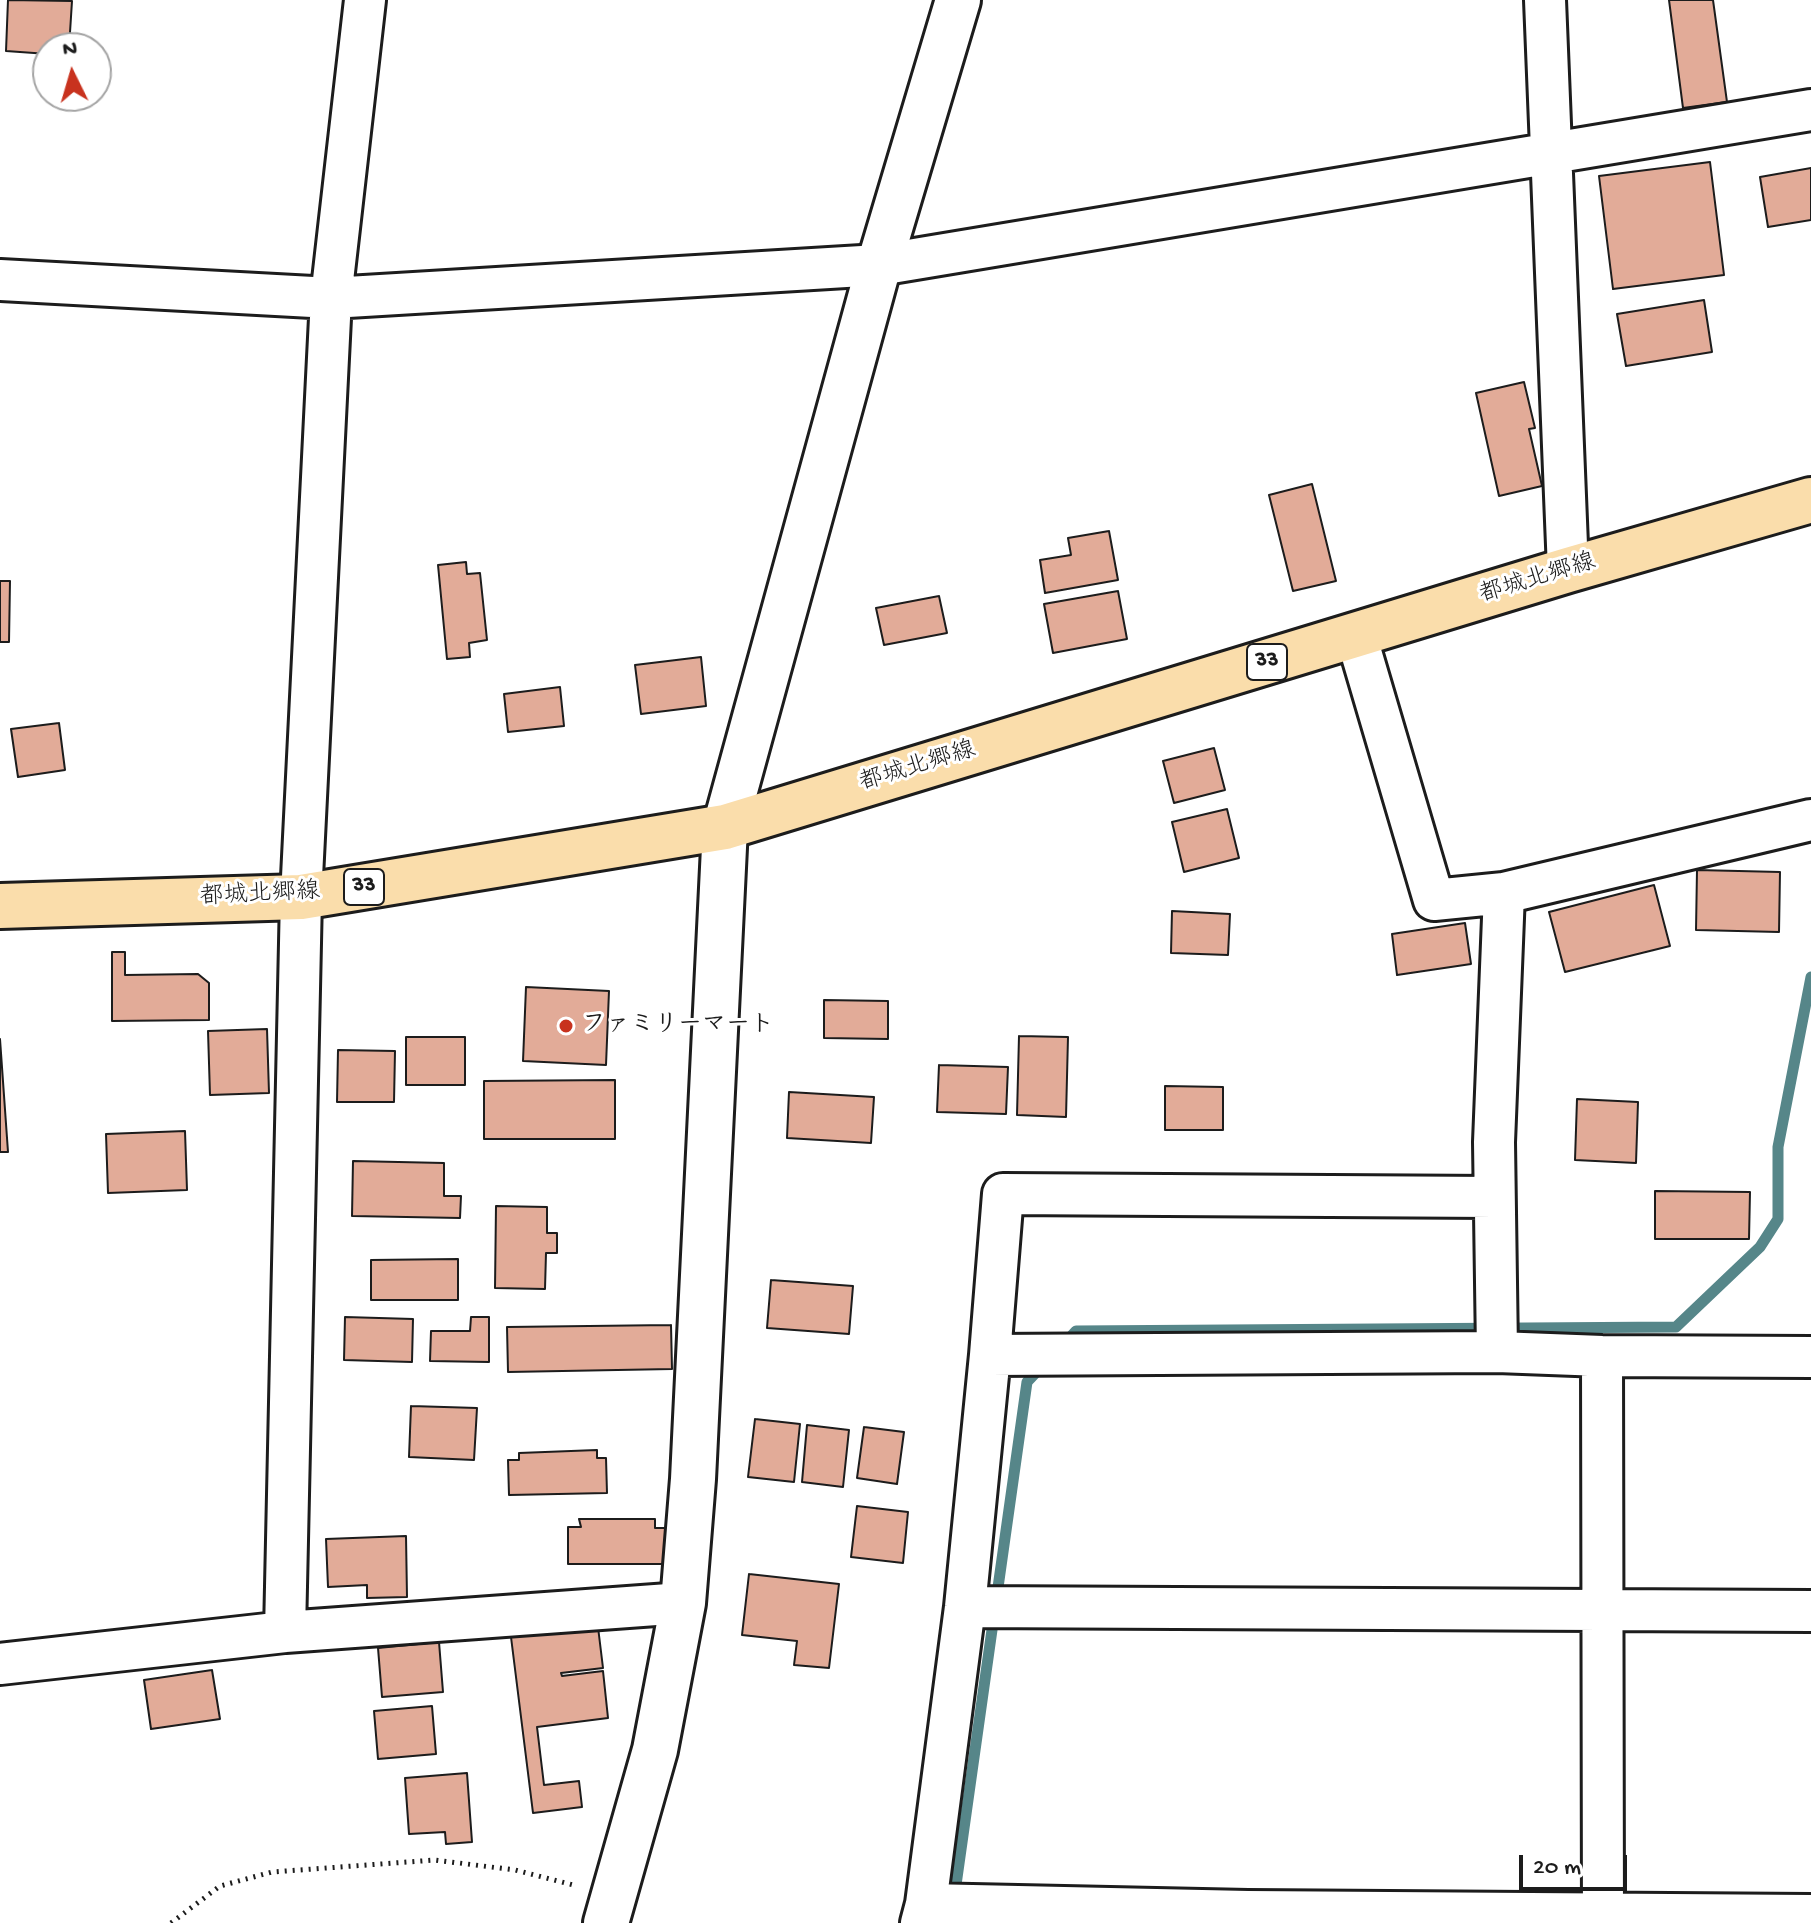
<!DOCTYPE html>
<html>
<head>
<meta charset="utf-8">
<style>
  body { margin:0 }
  #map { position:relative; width:1811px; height:1923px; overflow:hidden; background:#fff; font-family:"Gochi Hand",sans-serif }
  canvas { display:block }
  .north { position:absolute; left:32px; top:32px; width:80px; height:80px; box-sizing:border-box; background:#fff; border:2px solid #a4a4a4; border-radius:50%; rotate:355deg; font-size:22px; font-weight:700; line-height:32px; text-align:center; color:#1c1c1c }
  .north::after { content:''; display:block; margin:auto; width:28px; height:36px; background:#c8321e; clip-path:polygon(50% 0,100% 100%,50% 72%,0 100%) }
  .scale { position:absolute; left:1519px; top:1855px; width:108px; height:36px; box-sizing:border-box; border:4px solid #1c1c1c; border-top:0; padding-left:10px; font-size:24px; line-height:28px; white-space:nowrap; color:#1c1c1c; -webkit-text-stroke:6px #fff; paint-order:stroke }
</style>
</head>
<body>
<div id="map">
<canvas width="1811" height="1923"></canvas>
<div class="north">N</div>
<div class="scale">20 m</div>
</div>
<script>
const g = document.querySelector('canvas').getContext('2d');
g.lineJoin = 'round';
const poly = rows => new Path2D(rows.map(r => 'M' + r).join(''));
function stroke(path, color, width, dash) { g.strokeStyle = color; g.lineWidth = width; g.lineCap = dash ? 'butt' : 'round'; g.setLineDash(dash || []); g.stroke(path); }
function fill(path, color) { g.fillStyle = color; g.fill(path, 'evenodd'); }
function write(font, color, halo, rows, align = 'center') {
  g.font = font + ' "Gochi Hand","Klee One",sans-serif'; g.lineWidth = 6; g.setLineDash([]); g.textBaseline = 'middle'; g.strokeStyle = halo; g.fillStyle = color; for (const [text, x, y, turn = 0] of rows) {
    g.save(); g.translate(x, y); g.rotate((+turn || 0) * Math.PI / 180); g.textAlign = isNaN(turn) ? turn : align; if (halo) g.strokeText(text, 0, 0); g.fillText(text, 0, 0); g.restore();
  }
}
const stream = poly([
  [1062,1346,1076,1331,1676,1327,1760,1247,1778,1219,1778,1147,1811,977],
  [954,1899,1027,1382,1044,1364]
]);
const building = poly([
  [8,0,72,1,69,48,48,48,48,54,6,51,8,0],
  [1669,0,1713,0,1727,102,1683,108,1669,0],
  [1710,162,1724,275,1613,289,1599,176,1710,162],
  [1811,168,1811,220,1768,227,1760,177,1811,168],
  [1704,300,1712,352,1626,366,1617,314,1704,300],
  [1524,382,1535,428,1529,429,1542,486,1499,496,1476,393,1524,382],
  [1312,484,1336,581,1293,591,1269,495,1312,484],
  [1109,531,1118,580,1045,593,1040,560,1071,555,1068,538,1109,531],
  [466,562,467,574,480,573,487,640,469,643,470,657,447,659,438,565,466,562],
  [0,581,10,581,9,642,0,642,0,581],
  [1118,591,1127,639,1053,653,1044,604,1118,591],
  [939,596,947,633,884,645,876,608,939,596],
  [701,657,706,706,641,714,635,665,701,657],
  [560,687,564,726,508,732,504,694,560,687],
  [59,723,65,770,18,777,11,729,59,723],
  [1214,748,1225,790,1174,803,1163,761,1214,748],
  [1227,809,1239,858,1184,872,1172,822,1227,809],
  [1697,870,1780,872,1779,932,1696,930,1697,870],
  [1654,885,1670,946,1565,972,1549,912,1654,885],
  [1172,911,1230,914,1228,955,1171,953,1172,911],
  [1465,923,1471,964,1397,975,1392,934,1465,923],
  [112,952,125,952,125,975,198,974,209,983,209,1020,112,1021,112,952],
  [526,987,609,991,606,1065,523,1061,526,987],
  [824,1000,888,1001,888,1039,824,1038,824,1000],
  [267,1029,269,1093,210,1095,208,1031,267,1029],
  [1019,1036,1068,1037,1066,1117,1017,1115,1019,1036],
  [406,1037,465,1037,465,1085,406,1085,406,1037],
  [0,1039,8,1152,0,1152,0,1039],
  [338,1050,395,1051,394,1102,337,1102,338,1050],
  [939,1065,1008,1067,1006,1114,937,1112,939,1065],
  [615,1080,615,1139,484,1139,484,1081,615,1080],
  [1165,1086,1223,1087,1223,1130,1165,1130,1165,1086],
  [789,1092,874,1097,871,1143,787,1138,789,1092],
  [1577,1099,1638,1102,1636,1163,1575,1160,1577,1099],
  [185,1131,187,1190,108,1193,106,1134,185,1131],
  [353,1161,444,1163,444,1196,461,1196,460,1218,352,1216,353,1161],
  [1655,1191,1750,1192,1749,1239,1655,1239,1655,1191],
  [496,1206,547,1207,547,1233,557,1233,557,1253,546,1253,545,1289,495,1288,496,1206],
  [458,1259,458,1300,371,1300,371,1260,458,1259],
  [771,1280,853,1286,849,1334,767,1328,771,1280],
  [345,1317,413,1319,412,1362,344,1360,345,1317],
  [471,1317,489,1317,489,1362,430,1361,431,1331,470,1331,471,1317],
  [671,1325,672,1369,508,1372,507,1327,671,1325],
  [411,1406,477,1408,474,1460,409,1457,411,1406],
  [755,1419,800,1424,794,1482,748,1477,755,1419],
  [807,1425,849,1430,843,1487,802,1482,807,1425],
  [864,1427,904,1432,897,1484,857,1478,864,1427],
  [597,1450,597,1458,606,1458,607,1493,509,1495,508,1460,519,1460,519,1453,597,1450],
  [857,1506,908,1512,903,1563,851,1557,857,1506],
  [579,1519,655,1519,655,1528,665,1528,665,1564,568,1564,568,1527,581,1527,579,1519],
  [406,1536,407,1597,367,1598,367,1585,328,1587,326,1539,406,1536],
  [749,1574,839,1584,829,1668,794,1665,797,1641,742,1635,749,1574],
  [598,1627,603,1668,561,1673,562,1676,603,1671,608,1718,537,1727,544,1785,579,1781,582,1807,533,1813,511,1637,598,1627],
  [439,1642,443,1692,382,1697,378,1648,439,1642],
  [212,1670,220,1719,151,1729,144,1680,212,1670],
  [432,1706,436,1754,378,1759,374,1711,432,1706],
  [467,1773,472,1842,446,1844,445,1832,409,1834,405,1778,467,1773]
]);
const path = poly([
  [171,1923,220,1886,272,1872,435,1860,515,1870,577,1886]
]);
const minor = poly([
  [1545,0,1568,570],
  [0,280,331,298,879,265,1811,110],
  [1356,635,1434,900,1504,893,1811,820],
  [1497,1352,1494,1142,1504,893],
  [990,1355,1497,1352,1602,1356,1811,1357],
  [1602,1356,1603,1923],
  [965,1607,1811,1611],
  [285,1632,301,897,331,298,365,0],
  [0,1664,285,1632,683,1603],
  [926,1904,1248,1911,1811,1915],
  [921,1923,926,1904,965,1607,990,1355,1003,1194,1494,1197]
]);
const tertiary = poly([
  [606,1923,655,1750,683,1603,693,1479,725,827,879,265,958,0]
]);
const primary = poly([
  [0,906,301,897,725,827,1568,570,1811,500]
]);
const markers = [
  [566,1026,8,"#c8321e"]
];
const shields = [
  [1267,662,40],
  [364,887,40]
];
const shieldNames = [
  ["33",1267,662],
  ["33",364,887]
];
const streetNames = [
  ["都城北郷線",1538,580,-17],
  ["都城北郷線",918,768,-17],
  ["都城北郷線",260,896,-3]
];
const poiNames = [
  ["ファミリーマート",582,1026]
];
stroke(stream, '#568689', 11);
fill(building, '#e2ab98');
stroke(building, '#1c1c1c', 2);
stroke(minor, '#1c1c1c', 46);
stroke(tertiary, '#1c1c1c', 50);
stroke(primary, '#1c1c1c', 50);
stroke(path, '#1c1c1c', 5, [2, 6]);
stroke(minor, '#fff', 40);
stroke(tertiary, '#fff', 44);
stroke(primary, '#faddab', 44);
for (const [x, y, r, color] of markers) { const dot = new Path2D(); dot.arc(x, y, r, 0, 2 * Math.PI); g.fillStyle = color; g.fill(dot); stroke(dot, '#fff', 3); }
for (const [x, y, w] of shields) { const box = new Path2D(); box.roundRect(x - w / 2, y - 18, w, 36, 6); g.fillStyle = '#fff'; g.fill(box); stroke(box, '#1c1c1c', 2); }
write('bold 22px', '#1c1c1c', null, shieldNames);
write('24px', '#1c1c1c', '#fff', streetNames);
write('bold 24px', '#1c1c1c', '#fff', poiNames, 'left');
</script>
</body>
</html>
